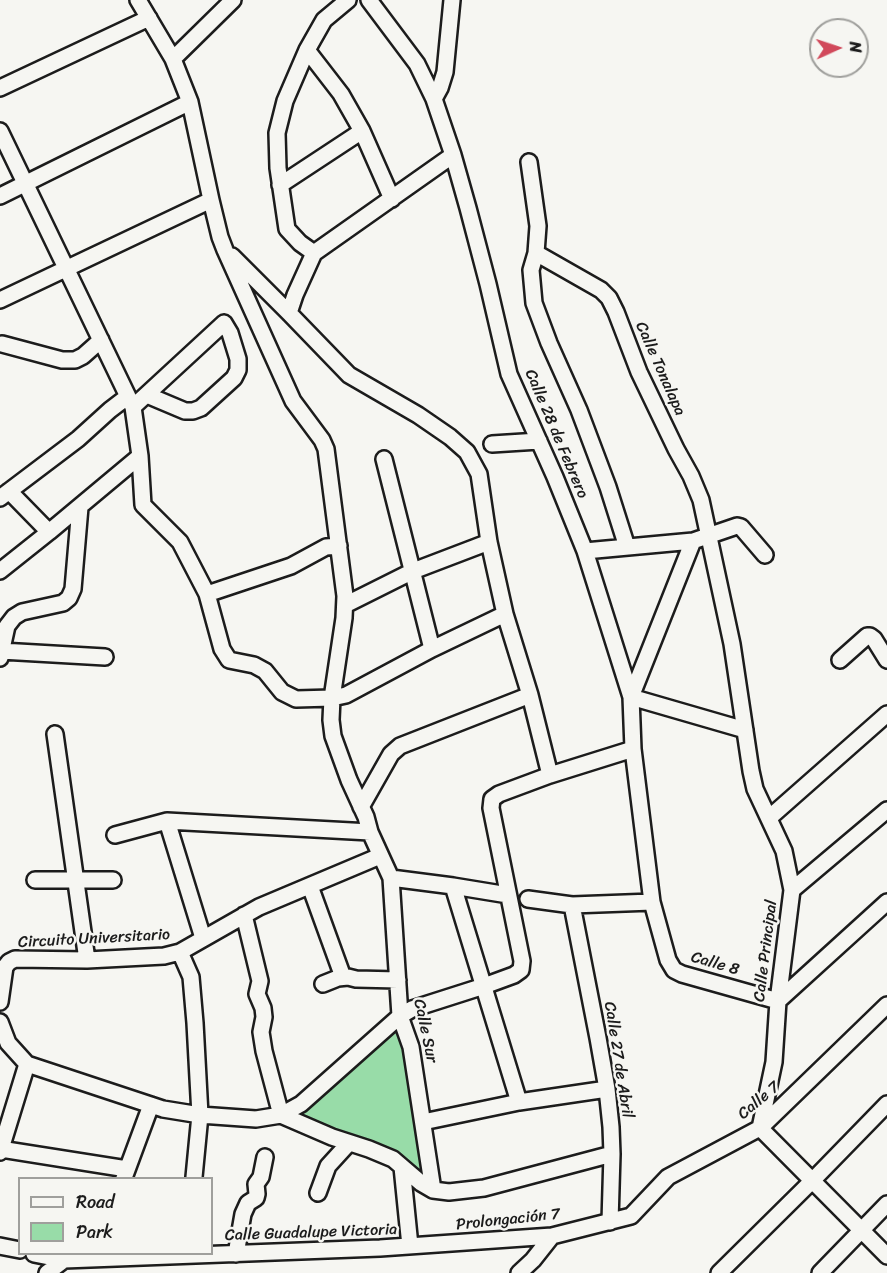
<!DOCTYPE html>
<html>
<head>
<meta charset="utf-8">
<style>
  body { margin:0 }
  #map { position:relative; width:887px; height:1273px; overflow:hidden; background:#f6f6f2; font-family:Sriracha,sans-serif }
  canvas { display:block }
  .legend { position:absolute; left:18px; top:1177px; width:195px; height:78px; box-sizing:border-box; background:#f6f6f2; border:2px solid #9f9f9c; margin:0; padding:8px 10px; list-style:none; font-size:18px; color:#1c1c1c }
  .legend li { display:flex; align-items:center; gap:12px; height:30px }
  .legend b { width:30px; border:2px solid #9f9f9c }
  .north { position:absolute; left:809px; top:18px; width:60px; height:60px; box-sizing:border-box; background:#f6f6f2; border:2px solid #9f9f9c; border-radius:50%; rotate:87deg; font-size:16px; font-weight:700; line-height:24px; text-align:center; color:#1c1c1c }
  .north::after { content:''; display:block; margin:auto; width:21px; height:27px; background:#d1495b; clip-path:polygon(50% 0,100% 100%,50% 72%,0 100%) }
</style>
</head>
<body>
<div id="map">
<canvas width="887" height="1273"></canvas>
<ul class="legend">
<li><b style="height:8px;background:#f6f6f2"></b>Road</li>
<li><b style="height:16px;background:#98dca8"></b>Park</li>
</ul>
<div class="north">N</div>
</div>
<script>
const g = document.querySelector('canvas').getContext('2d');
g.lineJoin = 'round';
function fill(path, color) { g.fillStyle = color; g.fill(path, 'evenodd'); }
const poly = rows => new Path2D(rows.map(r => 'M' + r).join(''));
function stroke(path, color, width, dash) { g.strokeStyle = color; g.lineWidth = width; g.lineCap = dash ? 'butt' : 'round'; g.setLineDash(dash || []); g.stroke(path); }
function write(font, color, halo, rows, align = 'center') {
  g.font = font + ' Sriracha,sans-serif'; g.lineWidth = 5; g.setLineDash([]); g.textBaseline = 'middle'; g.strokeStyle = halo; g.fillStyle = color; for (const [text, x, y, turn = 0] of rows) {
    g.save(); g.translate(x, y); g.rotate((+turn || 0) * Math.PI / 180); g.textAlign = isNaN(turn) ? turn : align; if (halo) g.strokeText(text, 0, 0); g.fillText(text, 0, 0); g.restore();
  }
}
const green = poly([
  [398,1022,409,1052,429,1184,292,1114]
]);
const minor = poly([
  [138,0,173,59,190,102,211,200,220,237,225,250,293,401,322,440,326,449,345,596,344,618,332,698,331,720,333,736,349,780,366,817,370,832,391,878,400,1016,411,1047,433,1190],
  [369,0,417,64,434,99,453,155,468,208,488,284,509,374,555,477,585,551,631,697,633,749,652,902,668,960,674,970,682,974,778,1001,887,902],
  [307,50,341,94,362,131,392,199],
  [173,59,233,0],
  [0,88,149,18],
  [434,99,440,88,445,72,452,0],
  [0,131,133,407,140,456,143,505,180,542,207,594,222,649,229,660,254,665,265,671,282,692,296,699,332,698,346,695,432,649,505,614],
  [529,162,538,226,536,253,531,270,534,303,549,343,579,410,608,487,627,547],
  [280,185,362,131],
  [0,196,190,102],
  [314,253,300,243,287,229,278,168,277,133,285,101,307,50,324,20,348,0],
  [536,253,601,290,609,298,616,312,639,372,676,449,691,476,701,500,732,644,751,771,755,789,784,851,792,890,778,1001,774,1062,760,1128],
  [232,256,289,313,349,375,418,415,450,437,467,452,479,474,489,542,505,614,530,695,550,775],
  [0,300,211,200],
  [289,313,295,295,314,253,453,155],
  [2,344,62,360,75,360,83,356,101,340],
  [133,407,224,323,230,333,238,359,238,370,234,378,201,408,193,411,185,411,147,395],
  [492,444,539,441],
  [384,459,432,649],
  [9,491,49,532],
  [0,498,78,439,110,410,127,397],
  [693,541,631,697,745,730],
  [585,551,693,541,737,526,741,527,765,555],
  [0,571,49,532,140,456],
  [207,594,291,566,326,547,339,546],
  [345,605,413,571,489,542],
  [1,651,105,657],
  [0,658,7,626,14,617,22,612,63,603,69,598,73,589,80,507],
  [840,660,867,636,870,636,874,639,887,660],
  [55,734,87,960],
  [361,807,391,754,400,746,530,695],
  [769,818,887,714],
  [167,821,203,938],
  [115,835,167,821,370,832],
  [391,878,453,886,508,895],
  [35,880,113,880],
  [310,886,343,977],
  [453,886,519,1102],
  [792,890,887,810],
  [528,899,572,905,652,902],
  [572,905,598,1038,607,1089,611,1127,612,1154,610,1222],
  [244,915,260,981,257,994,263,1008,264,1017,261,1032,264,1051,281,1115],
  [180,952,191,977,195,1023,200,1115,194,1177],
  [323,984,338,978,348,977,356,979,398,980],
  [0,1002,5,967,9,962,15,959,87,960,164,956,180,952,259,907,380,856],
  [0,1022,8,1043,27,1064,163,1109,200,1115,256,1119,281,1115,301,1104,400,1016,412,1009,484,986,514,975,521,970,522,961,491,808,492,799,499,794,550,775,633,749],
  [281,1115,332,1137,369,1149,393,1159,421,1183,433,1190,449,1192,484,1188,612,1154],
  [423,1122,519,1102,607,1089],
  [760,1128,887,1256],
  [0,1149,127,1169],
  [0,1152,27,1064],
  [402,1167,410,1246],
  [124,1178,151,1105],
  [318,1193,328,1166,349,1143],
  [0,1246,20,1250],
  [34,1254,64,1260,380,1248,552,1236,631,1216,668,1177,760,1128,887,1005],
  [236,1254,243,1214,248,1203,256,1198,257,1194,256,1184,261,1177,265,1157],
  [47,1273,64,1260],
  [519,1273,533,1260,552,1236],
  [719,1273,812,1181,887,1104],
  [820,1273,887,1204]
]);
const streetNames = [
  ["Calle Tonalapa",660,369,66],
  ["Calle 28 de Febrero",556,434,67],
  ["Circuito Universitario",94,939,-3],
  ["Calle Principal",766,951,-83],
  ["Calle 8",715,964,16],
  ["Calle Sur",425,1031,78],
  ["Calle 27 de Abril",618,1060,81],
  ["Calle 7",759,1101,-40],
  ["Prolongación 7",508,1220,-6],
  ["Calle Guadalupe Victoria",311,1233,-2]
];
fill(green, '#98dca8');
stroke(minor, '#1c1c1c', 20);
stroke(minor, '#f6f6f2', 15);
write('16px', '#1c1c1c', '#f6f6f2', streetNames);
</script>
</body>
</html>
